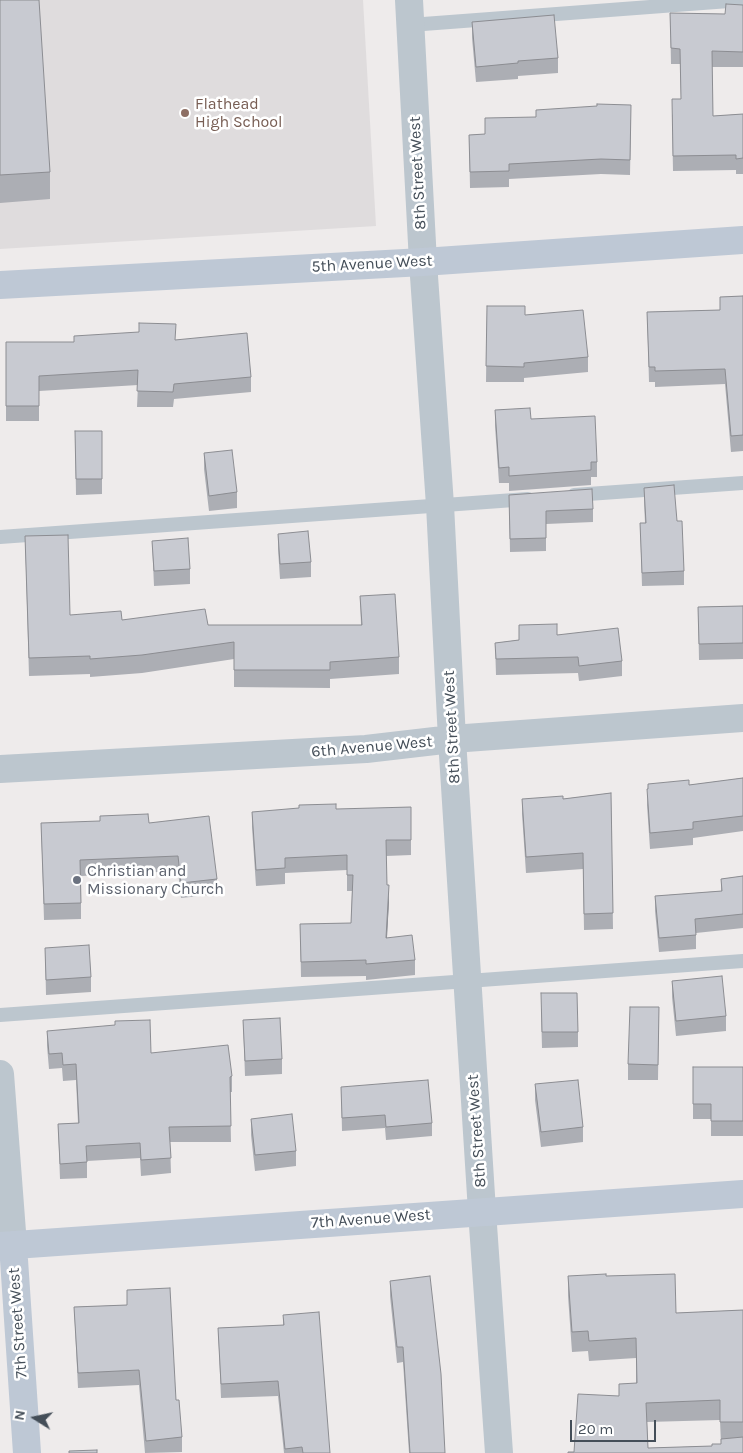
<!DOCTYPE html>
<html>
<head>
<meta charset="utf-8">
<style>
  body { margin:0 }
  #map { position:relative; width:743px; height:1453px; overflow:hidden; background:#eeebeb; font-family:Karla,sans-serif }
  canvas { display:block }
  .north { position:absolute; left:10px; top:1393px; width:50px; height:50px; -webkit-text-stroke:4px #fff; paint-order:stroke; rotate:280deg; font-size:14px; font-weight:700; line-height:20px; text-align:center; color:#444e58 }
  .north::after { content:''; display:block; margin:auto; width:18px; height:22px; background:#444e58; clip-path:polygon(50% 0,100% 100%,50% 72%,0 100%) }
  .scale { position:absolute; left:570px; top:1420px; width:86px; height:22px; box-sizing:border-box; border:2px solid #444e58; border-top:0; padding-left:6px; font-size:15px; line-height:18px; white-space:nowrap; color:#444e58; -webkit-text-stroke:4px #fff; paint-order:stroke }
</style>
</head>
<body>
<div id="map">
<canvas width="743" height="1453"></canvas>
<div class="north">N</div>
<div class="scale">20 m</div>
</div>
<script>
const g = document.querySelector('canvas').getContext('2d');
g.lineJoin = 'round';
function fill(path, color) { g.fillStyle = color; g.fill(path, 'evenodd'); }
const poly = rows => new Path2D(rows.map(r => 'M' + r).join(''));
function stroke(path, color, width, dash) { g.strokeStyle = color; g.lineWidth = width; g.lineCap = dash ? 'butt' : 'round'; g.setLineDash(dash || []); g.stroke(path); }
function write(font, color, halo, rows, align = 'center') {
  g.font = font + ' Karla,sans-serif'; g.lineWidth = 5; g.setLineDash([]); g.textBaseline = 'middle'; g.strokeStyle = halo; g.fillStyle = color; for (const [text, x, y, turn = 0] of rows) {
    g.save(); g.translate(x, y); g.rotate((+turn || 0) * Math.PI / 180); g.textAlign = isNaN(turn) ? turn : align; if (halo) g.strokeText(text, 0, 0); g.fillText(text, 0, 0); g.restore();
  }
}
const education = poly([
  [0,0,363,0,376,226,0,249]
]);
const lane = poly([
  [410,25,743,0],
  [574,495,743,483],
  [0,537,528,499],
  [0,1015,743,961]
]);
const street = poly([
  [409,0,423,262,440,505,452,739,482,1211,499,1453],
  [0,769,366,749,452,739,743,718],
  [0,1074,13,1245]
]);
const secondary = poly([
  [0,285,423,262,743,240],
  [13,1245,27,1453],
  [0,1246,743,1194]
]);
const wall = poly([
  [0,0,50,172,50,199,0,203],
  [743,5,743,67,712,67,713,116,743,114,743,174,736,174,736,170,673,171,672,115,681,99,680,64,671,64,670,13,725,14],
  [472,22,558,58,558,73,518,76,518,79,476,82,472,38],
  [631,120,630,175,601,174,509,179,509,187,470,188,469,135,485,134],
  [743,296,743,451,731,452,725,384,655,387,655,382,649,382,647,312,720,310,720,297],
  [487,306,588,357,588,372,524,378,524,382,486,382],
  [176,340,251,377,251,392,174,399,173,407,137,407,138,385,39,391,39,421,6,421,6,342,74,342],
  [495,410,531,419,597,462,597,477,591,477,591,485,509,491,509,483,499,483,495,426],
  [75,431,102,431,102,494,76,495],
  [204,453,237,492,237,508,209,511,204,469],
  [644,488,677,521,684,571,684,585,642,586,640,523,645,523,644,501],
  [509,495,593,509,593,522,546,524,546,551,510,552],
  [278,534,311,562,311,577,280,579,278,549],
  [25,536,70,615,122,620,208,625,361,625,360,596,399,657,399,674,330,679,330,688,234,687,234,659,142,673,90,677,90,674,29,676],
  [152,541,190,569,190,584,154,586],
  [743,606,743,659,699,660,698,607],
  [557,635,622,661,622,676,579,681,578,673,496,675,495,643],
  [743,778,743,831,693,838,693,845,650,849,647,805,648,784,689,785],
  [611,793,613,929,584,930,583,869,526,873,522,814,522,799,563,799],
  [411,807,411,855,386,856,387,885,389,901,387,938,415,960,415,975,366,980,366,976,301,977,300,924,351,923,352,891,347,891,347,870,285,873,285,884,256,886,252,827,252,812],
  [41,823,149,823,217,879,217,894,181,898,178,871,81,876,81,919,44,920],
  [743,876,743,928,696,933,696,949,659,952,655,911,655,896,721,891,721,879],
  [45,948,91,977,91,992,46,995],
  [672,981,726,1016,726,1031,676,1036,672,997],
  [659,1007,658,1080,628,1080,628,1064],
  [541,1009,578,1032,578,1047,542,1048],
  [243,1020,282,1059,282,1074,245,1076],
  [47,1031,151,1053,232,1076,232,1092,230,1092,231,1142,170,1142,171,1173,141,1176,140,1158,87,1161,87,1178,60,1179,58,1124,78,1123,76,1080,63,1081,62,1068,49,1069,47,1046],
  [693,1067,743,1067,743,1136,711,1136,711,1119,693,1119],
  [535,1084,583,1127,583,1142,541,1147,535,1100],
  [341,1087,432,1123,432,1136,386,1140,385,1128,342,1131],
  [251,1119,296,1151,296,1166,255,1171,251,1135],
  [568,1276,606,1276,676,1313,743,1310,743,1453,574,1452,619,1396,636,1383,636,1358,589,1361,588,1351,572,1352,568,1296],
  [720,1420,721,1444,712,1446,648,1448,647,1422],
  [390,1281,445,1453,409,1453,403,1362,397,1363,390,1296],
  [127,1290,176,1400,182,1437,182,1452,145,1453,139,1385,78,1388,74,1307,127,1305],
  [283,1315,330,1453,284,1453,278,1396,221,1398,218,1328,283,1325]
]);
const shadedWall = poly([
  [389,885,389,901,386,953,386,938]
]);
const building = poly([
  [0,0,39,0,50,172,0,175,0,0],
  [726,4,743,5,743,52,712,51,713,116,743,114,743,158,736,159,736,155,673,156,672,99,681,99,680,49,671,48,670,13,725,14,726,4],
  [554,15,558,58,518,61,518,63,476,67,472,22,554,15],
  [597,104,631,105,630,160,601,159,509,164,509,171,470,172,469,135,485,134,485,118,536,117,536,110,597,106,597,104],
  [743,296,743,435,731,436,725,369,655,371,655,367,649,367,647,312,720,310,720,297,743,296],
  [487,306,525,306,525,315,583,310,588,357,524,363,524,367,486,366,487,306],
  [139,323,176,324,175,340,247,333,251,377,174,384,173,392,137,391,138,370,39,376,39,406,6,406,6,342,74,342,74,336,139,332,139,323],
  [530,408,531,419,595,416,597,462,591,462,591,470,509,476,509,467,499,468,495,410,530,408],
  [75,431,102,431,102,479,76,479,75,431],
  [232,450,237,492,209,496,204,453,232,450],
  [674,485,677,521,682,521,684,571,642,573,640,523,646,523,644,488,674,485],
  [592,489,593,509,546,511,546,538,510,539,509,495,592,489],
  [308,531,311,562,280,564,278,534,308,531],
  [68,535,70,615,121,611,122,620,205,609,208,625,362,625,360,596,395,594,399,657,330,662,330,670,234,670,234,642,142,655,90,659,90,656,29,658,25,536,68,535],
  [188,538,190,569,154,571,152,541,188,538],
  [743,606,743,643,699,644,698,607,743,606],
  [557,624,557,635,618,628,622,661,579,666,578,657,496,659,495,643,519,640,519,625,557,624],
  [743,778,743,816,693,822,693,829,650,833,647,789,648,789,648,784,689,780,689,785,743,778],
  [611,793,613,913,584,914,583,853,526,857,522,799,563,796,563,799,611,793],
  [336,804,336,809,411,807,411,840,386,840,387,885,389,885,386,938,412,935,415,960,366,964,366,960,301,962,300,924,351,923,353,875,347,875,347,855,285,858,285,868,256,870,252,812,299,808,299,805,336,804],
  [148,814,149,823,209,816,217,879,181,883,178,856,80,860,81,903,44,904,41,823,100,821,100,816,148,814],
  [743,876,743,914,695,919,696,935,659,938,655,896,722,891,721,879,743,876],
  [89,945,91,977,46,980,45,948,89,945],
  [722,976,726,1016,676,1021,672,981,722,976],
  [541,993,577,993,578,1032,542,1032,541,993],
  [630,1007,659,1007,658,1065,628,1064,630,1007],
  [280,1018,282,1059,245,1061,243,1020,280,1018],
  [150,1020,151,1053,228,1045,232,1076,230,1077,231,1126,169,1127,171,1158,141,1160,140,1143,86,1146,87,1162,60,1164,58,1124,79,1123,76,1064,63,1065,62,1053,49,1054,47,1031,115,1025,115,1021,150,1020],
  [693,1067,743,1067,743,1121,711,1121,711,1104,693,1104,693,1067],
  [428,1080,432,1123,386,1127,385,1115,342,1118,341,1087,428,1080],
  [578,1080,583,1127,541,1132,535,1084,578,1080],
  [292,1114,296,1151,255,1155,251,1119,292,1114],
  [606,1274,606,1276,675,1274,676,1313,743,1310,743,1422,720,1422,720,1400,646,1403,648,1448,712,1446,712,1444,721,1444,721,1439,743,1437,743,1453,568,1453,568,1452,574,1452,578,1394,619,1396,619,1384,637,1383,636,1338,589,1341,588,1331,572,1332,568,1276,606,1274],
  [430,1276,441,1374,445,1453,410,1453,403,1347,397,1347,390,1281,430,1276],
  [170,1288,176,1400,179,1400,182,1437,146,1441,139,1370,78,1373,74,1307,127,1305,127,1290,170,1288],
  [319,1312,330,1453,303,1453,302,1447,285,1449,278,1381,221,1384,218,1328,284,1325,283,1315,319,1312],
  [97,1450,97,1453,69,1453,69,1451,97,1450]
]);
const markers = [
  [185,113,5,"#8d6e63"],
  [77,880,5,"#6b7280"]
];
const educationNames = [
  ["Flathead",195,104],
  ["High School",195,122]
];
const streetNames = [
  ["8th Street West",418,173,-93],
  ["5th Avenue West",372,264,-3],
  ["8th Street West",452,727,-93],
  ["6th Avenue West",372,747,-5],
  ["8th Street West",477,1131,-94],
  ["7th Avenue West",371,1219,-4],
  ["7th Street West",18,1323,-94]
];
const worshipNames = [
  ["Christian and",87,871],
  ["Missionary Church",87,889]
];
fill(education, '#dfdcdd');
stroke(lane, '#bcc6ce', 14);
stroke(street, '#bcc6ce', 28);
stroke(secondary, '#bec8d5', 28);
fill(wall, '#acaeb4');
fill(shadedWall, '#8c8d92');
fill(building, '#c8cad1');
stroke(building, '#8c8d92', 1);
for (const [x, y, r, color] of markers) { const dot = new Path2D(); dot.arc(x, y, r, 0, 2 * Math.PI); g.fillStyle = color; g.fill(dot); stroke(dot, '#fff', 2); }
write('16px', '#785e54', '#fff', educationNames, 'left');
write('16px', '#444e58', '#fff', streetNames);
write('16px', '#5b616d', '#fff', worshipNames, 'left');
</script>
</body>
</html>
